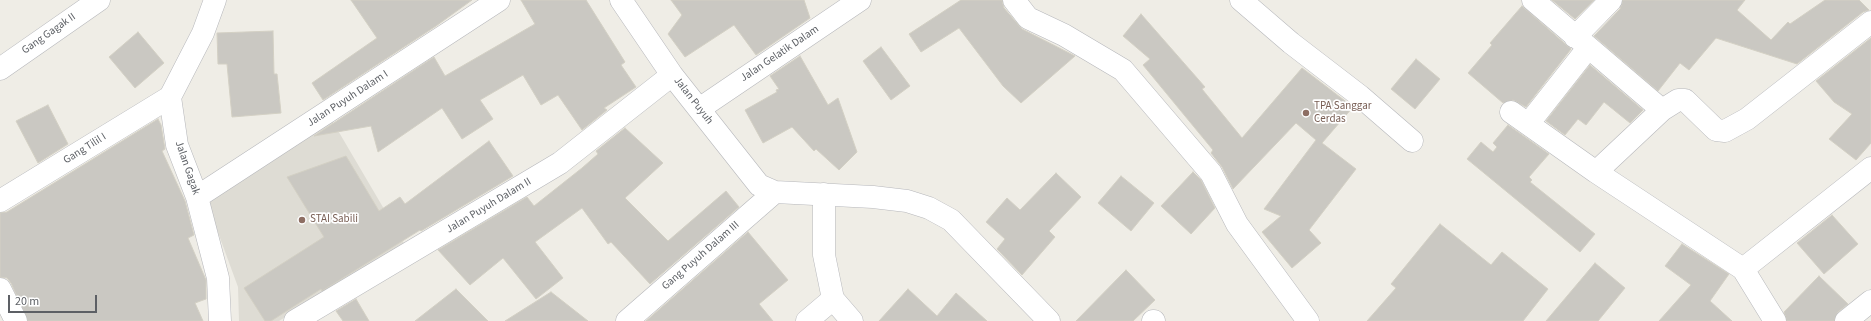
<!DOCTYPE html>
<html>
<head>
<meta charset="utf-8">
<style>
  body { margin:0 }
  #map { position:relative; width:1871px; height:321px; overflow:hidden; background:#efede6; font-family:"Source Sans 3",sans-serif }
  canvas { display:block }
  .scale { position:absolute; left:8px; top:295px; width:89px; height:18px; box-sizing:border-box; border:2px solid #5d6065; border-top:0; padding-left:5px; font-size:12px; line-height:14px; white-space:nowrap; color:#5d6065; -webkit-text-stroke:3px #fff; paint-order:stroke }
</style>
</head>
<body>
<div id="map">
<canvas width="1871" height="321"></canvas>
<div class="scale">20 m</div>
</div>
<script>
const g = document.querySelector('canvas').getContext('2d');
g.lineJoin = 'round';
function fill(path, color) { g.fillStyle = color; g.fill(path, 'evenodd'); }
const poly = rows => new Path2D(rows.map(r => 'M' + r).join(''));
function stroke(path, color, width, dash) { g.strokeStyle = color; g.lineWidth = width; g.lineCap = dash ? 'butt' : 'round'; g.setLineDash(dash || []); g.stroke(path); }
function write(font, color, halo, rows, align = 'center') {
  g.font = font + ' "Source Sans 3",sans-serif'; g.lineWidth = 3.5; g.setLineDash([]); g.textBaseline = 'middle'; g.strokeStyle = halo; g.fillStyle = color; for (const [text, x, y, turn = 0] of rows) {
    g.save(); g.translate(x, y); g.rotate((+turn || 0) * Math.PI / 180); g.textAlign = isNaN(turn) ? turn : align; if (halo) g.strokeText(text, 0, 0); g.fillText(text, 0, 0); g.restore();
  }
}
const education = poly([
  [330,117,404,243,279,321,239,321,238,287,205,197]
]);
const building = poly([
  [351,0,472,0,436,26,323,100,312,83,377,38,351,0],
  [521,0,586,0,625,62,621,65,636,87,604,108,607,110,582,130,558,95,541,105,523,75,480,100,493,119,462,139,442,108,378,152,371,126,314,136,434,57,445,76,535,24,521,0],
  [671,0,804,0,810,18,756,55,734,25,685,57,668,34,682,15,671,0],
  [961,0,1002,0,1004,8,1022,29,1075,56,1021,103,1003,86,959,28,921,52,909,34,961,0],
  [1552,0,1594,0,1575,19,1552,0],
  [1623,0,1745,0,1737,10,1771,40,1788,22,1790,24,1825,0,1859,0,1869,10,1863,12,1797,64,1716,38,1689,70,1680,63,1658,91,1594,36,1620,9,1623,0],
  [1522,6,1571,49,1526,107,1513,100,1503,103,1468,73,1492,45,1490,43,1522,6],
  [1141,14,1205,87,1202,89,1242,138,1302,68,1353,107,1322,143,1356,169,1309,230,1321,243,1292,268,1262,232,1281,216,1264,209,1316,140,1296,123,1233,189,1222,167,1211,153,1213,150,1143,65,1150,59,1123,36,1141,14],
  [273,31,274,74,277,74,281,113,232,117,227,64,218,64,217,33,273,31],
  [138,32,164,63,135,88,109,57,138,32],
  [1871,38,1871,143,1856,160,1829,139,1852,114,1834,102,1816,81,1871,38],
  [881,47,910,86,891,100,863,61,881,47],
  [800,56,828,105,838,98,857,152,839,170,816,149,814,151,792,127,763,143,745,110,777,92,776,90,779,89,770,76,800,56],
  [1416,59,1440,79,1415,109,1391,89,1416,59],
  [1590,65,1643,110,1630,123,1604,102,1586,125,1578,119,1565,135,1546,121,1590,65],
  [48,105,68,144,38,163,16,121,48,105],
  [158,119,161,125,165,149,162,151,185,201,194,235,188,238,206,280,206,299,195,303,203,321,28,321,11,283,7,278,0,277,0,213,7,212,158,119],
  [1508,125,1549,154,1529,177,1532,180,1530,182,1595,234,1580,252,1467,159,1481,142,1493,152,1497,147,1493,143,1508,125],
  [625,128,663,163,625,198,668,241,726,191,739,207,650,284,611,242,608,244,582,208,535,242,563,278,536,299,503,258,470,285,438,250,527,197,534,206,582,168,598,154,596,151,625,128],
  [489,141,513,176,421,231,420,230,322,291,321,289,271,321,265,321,244,288,324,237,287,177,346,156,379,211,400,197,405,204,489,141],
  [1193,172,1201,180,1215,208,1191,234,1161,206,1193,172],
  [1056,173,1081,197,1049,231,1055,237,1022,275,997,249,1005,239,986,222,1007,198,1020,210,1056,173],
  [1121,176,1154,203,1131,231,1098,203,1121,176],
  [1832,215,1858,244,1824,274,1797,243,1832,215],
  [1440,224,1491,265,1502,252,1548,289,1523,321,1367,321,1396,288,1391,284,1440,224],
  [748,232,788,280,759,304,773,321,646,321,748,232],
  [1682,244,1729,274,1710,301,1732,321,1659,321,1691,285,1665,266,1682,244],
  [1595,263,1625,288,1598,321,1546,321,1595,263],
  [1126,270,1155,300,1133,321,1076,321,1126,270],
  [1819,276,1848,304,1838,312,1834,321,1787,321,1784,312,1819,276],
  [456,289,488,321,415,321,456,289],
  [908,289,937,316,956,293,987,321,879,321,908,289],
  [551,292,588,321,505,321,551,292],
  [356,299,369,321,343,321,336,311,356,299]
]);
const minor = poly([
  [215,0,203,33,170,97,177,145,197,197,218,278,220,321],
  [621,0,672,75,759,185,775,192,873,197,907,201,929,208,951,220,1049,321],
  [1014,0,1028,18,1064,35,1123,70,1211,173,1237,224,1308,321],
  [1241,0,1291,43,1360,96,1412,141],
  [1533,0,1662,110],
  [1575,37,1611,0],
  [0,69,99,0],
  [699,109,860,0],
  [1511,112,1596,172,1743,269,1775,321],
  [1529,123,1588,48],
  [1596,172,1662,110,1678,100,1685,100,1716,130,1725,131,1747,119,1871,22],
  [197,197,499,0],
  [0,201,170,97],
  [1743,269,1871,168],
  [0,289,16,321],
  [833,299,852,321],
  [295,321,560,163,672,75],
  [627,321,775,192],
  [807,321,833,299,824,255,824,194],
  [1153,321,1154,321],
  [1846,321,1871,301]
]);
const markers = [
  [1306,113,4,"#8d6e63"],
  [302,220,4,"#8d6e63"]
];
const streetNames = [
  ["Gang Gagak II",49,34,-35],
  ["Jalan Gelatik Dalam",780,54,-34],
  ["Jalan Puyuh Dalam I",348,99,-33],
  ["Jalan Puyuh",693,101,52],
  ["Gang Tilil I",85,149,-32],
  ["Jalan Gagak",187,168,71],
  ["Jalan Puyuh Dalam II",489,206,-31],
  ["Gang Puyuh Dalam III",701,256,-41]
];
const educationNames = [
  ["TPA Sanggar",1314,107],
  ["Cerdas",1314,120],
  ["STAI Sabili",310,220]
];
fill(education, '#dedcd4');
fill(building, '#cac8c2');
stroke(building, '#d3d0c4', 1);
stroke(minor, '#b6b7bb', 23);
stroke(minor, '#fff', 22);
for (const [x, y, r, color] of markers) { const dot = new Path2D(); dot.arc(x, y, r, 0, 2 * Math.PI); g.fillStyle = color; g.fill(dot); stroke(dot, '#fff', 1.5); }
write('11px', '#5d6065', '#fff', streetNames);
write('11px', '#785e54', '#fff', educationNames, 'left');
</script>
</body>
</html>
